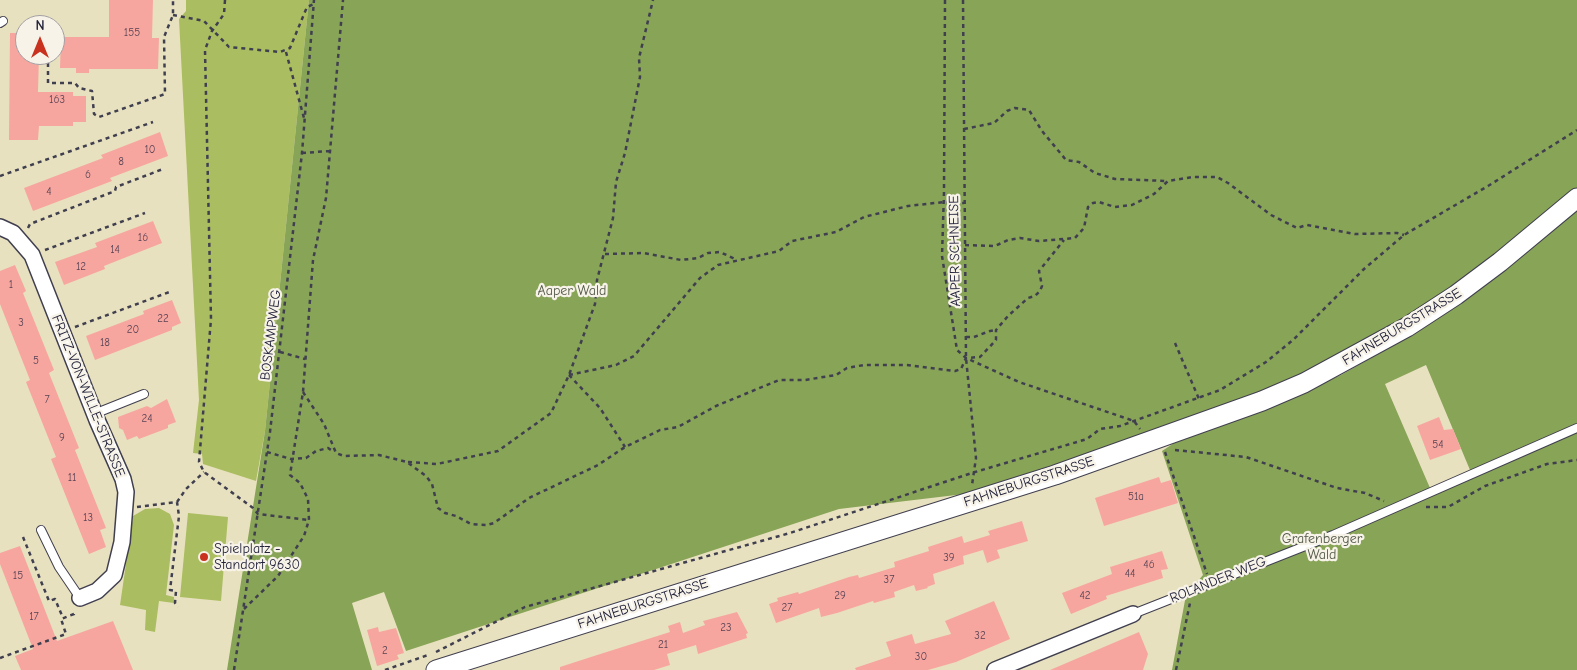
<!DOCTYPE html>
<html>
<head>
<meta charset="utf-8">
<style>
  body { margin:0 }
  #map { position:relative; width:1577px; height:670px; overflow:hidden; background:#e8e1bf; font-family:"Comic Neue",sans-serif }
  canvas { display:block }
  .north { position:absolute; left:15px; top:15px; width:50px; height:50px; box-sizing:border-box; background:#f7f3e8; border:1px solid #a29fa3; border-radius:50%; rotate:0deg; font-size:14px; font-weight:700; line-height:20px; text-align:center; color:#22223b }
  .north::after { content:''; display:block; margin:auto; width:18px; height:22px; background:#c8321e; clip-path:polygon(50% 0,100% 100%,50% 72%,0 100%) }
</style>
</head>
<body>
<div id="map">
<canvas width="1577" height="670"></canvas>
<div class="north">N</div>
</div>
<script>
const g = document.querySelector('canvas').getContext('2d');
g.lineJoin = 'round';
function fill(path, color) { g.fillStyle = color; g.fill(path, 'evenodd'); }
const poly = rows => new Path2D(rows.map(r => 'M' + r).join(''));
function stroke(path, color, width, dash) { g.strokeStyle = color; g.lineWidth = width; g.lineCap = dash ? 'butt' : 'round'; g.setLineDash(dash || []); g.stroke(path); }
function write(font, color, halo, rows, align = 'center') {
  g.font = font + ' "Comic Neue",sans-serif'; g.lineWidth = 4.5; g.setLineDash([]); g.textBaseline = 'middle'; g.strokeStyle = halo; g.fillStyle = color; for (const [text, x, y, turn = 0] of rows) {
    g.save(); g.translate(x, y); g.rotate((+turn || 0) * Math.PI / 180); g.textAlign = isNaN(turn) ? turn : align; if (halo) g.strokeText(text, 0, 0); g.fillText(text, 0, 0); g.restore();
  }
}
const green = poly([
  [186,0,309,0,265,431,256,481,203,464,202,454,193,453,199,400,179,19,186,11],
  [159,508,170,514,174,525,166,595,174,597,174,603,159,601,155,632,145,630,146,610,120,605,133,516,145,509],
  [188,513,228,517,221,601,180,597]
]);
const forest = poly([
  [309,0,1577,0,1577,191,1454,290,1302,379,981,492,839,509,406,651,384,592,352,603,372,670,227,670,265,431],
  [1577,209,1577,670,1172,670,1186,595,1203,575,1162,451,1177,441,1293,397,1341,375,1387,349,1434,317],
  [1426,365,1470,470,1430,488,1385,384]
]);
const building = poly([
  [109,0,153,0,152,38,159,38,158,69,89,69,89,73,76,73,76,68,60,68,61,37,109,37],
  [10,33,25,33,25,55,39,55,38,92,73,92,73,96,86,96,86,122,73,122,73,126,39,126,38,140,9,140],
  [160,132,168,156,110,178,112,181,33,211,24,188,103,158,101,155],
  [153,221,162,243,104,266,105,269,64,285,55,262,97,247,95,243],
  [15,265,26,291,23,293,54,370,49,373,79,448,75,450,106,528,100,530,106,547,89,554,51,459,56,457,26,382,30,380,0,304,0,271],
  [172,300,181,323,172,327,172,330,95,360,86,336,144,314,143,311],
  [167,399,176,422,168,425,168,428,139,439,137,436,127,440,123,430,119,428,118,417,147,406,151,408],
  [1439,417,1444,430,1453,429,1461,449,1430,460,1417,426],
  [1159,477,1161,483,1171,480,1178,503,1104,526,1095,498],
  [1022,521,1028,541,997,550,1000,558,987,563,983,550,963,556,964,564,933,574,935,584,927,587,928,588,916,591,914,585,894,592,895,597,874,603,873,601,837,613,821,617,819,608,776,623,769,604,778,601,777,598,798,592,799,594,849,577,858,575,859,578,895,567,894,562,929,551,928,547,962,536,964,543,990,535,988,531],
  [20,546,57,641,113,621,133,670,21,670,15,656,33,649,0,564,0,553],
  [1162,551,1168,569,1161,570,1163,578,1106,596,1107,599,1071,614,1062,593,1112,574,1110,567],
  [994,601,1010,639,956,662,928,670,856,670,855,668,891,656,886,642,912,634,915,644,951,634,945,621],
  [737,612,748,633,746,634,747,638,698,654,696,645,667,654,670,665,654,670,560,670,560,667,594,656,670,632,668,626,680,622,683,633,705,625,703,621],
  [378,627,379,632,396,628,404,653,397,655,399,659,377,666,367,630],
  [1139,632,1148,654,1143,670,1050,670]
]);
const path = poly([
  [225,0,224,14,212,31,205,50,211,319,199,462,204,472,253,508,258,514,309,520],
  [945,0,944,192,942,256,957,350,966,358,1019,382,1134,421,1140,429],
  [963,0,966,358,976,458,972,485],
  [173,15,204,21,229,47,280,52,290,48,307,7,314,4],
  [48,25,48,19],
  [286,52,304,118],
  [48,55,48,83,75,83,79,88,92,91,94,114,99,117,165,94,164,37,173,15,173,0],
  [964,129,994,123,1007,111,1015,108,1029,110,1042,131,1066,160,1079,162,1095,173,1115,179,1167,181],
  [302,153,330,151],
  [0,176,153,122],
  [28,228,30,224,115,191,116,187,163,169],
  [965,245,995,246,1008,240,1020,238,1039,241,1075,238,1084,228,1088,207,1093,203,1099,202,1115,207,1132,205,1154,194,1168,181,1193,177,1217,177,1228,183,1271,215,1297,228,1307,225,1355,234,1397,233,1404,235],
  [45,250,145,213],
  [605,254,644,253,681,260,698,258,708,253,720,252,737,260],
  [75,327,172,291],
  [966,337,974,337,990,331,996,330],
  [1175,343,1199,399],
  [280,352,305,359],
  [569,375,616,365,634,356,700,278,718,265,779,251,792,241,836,232,864,217,908,206,944,202,964,203],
  [569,375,600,408,625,447],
  [303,392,324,424,336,453,344,456,379,455,407,462,426,476,432,484,438,508,445,513,456,516,471,524,487,525,494,523,529,498,598,465,625,447,660,430,678,427,716,406,779,380,805,380,836,375,847,368,864,365,907,365,955,371,961,369,966,358,980,357,996,340,996,330,1008,316,1028,298,1035,296,1040,291,1042,286,1039,271,1064,240],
  [1175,450,1246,457,1337,488,1365,493,1384,501],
  [267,452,291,459,306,458,316,451,328,448,334,452],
  [1165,452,1207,574],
  [408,462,437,464,498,451,551,413,569,375,595,304,597,280,613,218,616,182,625,153,640,77,639,58,653,0],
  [177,502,186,489,204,472],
  [137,507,177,502,179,516,170,590,176,591,175,603,178,607],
  [1426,507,1448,507,1485,486,1519,474,1547,464,1577,460],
  [23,537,49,601,55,599,63,618],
  [244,609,278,576,304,536,309,520,308,499,300,483,290,475,303,392,313,260,326,198,343,0],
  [436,652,525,607,790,533,975,472,1087,439,1100,429,1120,426,1220,390,1266,362,1293,340,1364,269,1404,235,1488,186,1577,130],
  [0,658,66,634,61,619,74,614,75,611],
  [234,670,270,432,302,153,314,0],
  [385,670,428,655],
  [1176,670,1190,603]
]);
const service = poly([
  [0,23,3,21],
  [94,414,144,394],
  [41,530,59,567,80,598],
  [1133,614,1333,535,1577,428]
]);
const minor = poly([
  [0,227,13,233,32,255,97,420,123,479,126,492,122,542,114,575,97,591,80,598],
  [995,670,1133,614]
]);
const tertiary = poly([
  [436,670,1055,475,1262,401,1304,383,1407,327,1456,295,1500,262,1577,198]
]);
const markers = [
  [204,557,5,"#c8321e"]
];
const numberNames = [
  ["155",132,33],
  ["163",57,100],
  ["10",150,150],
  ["8",121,162],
  ["6",88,175],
  ["4",49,192],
  ["16",143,238],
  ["14",115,250],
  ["12",81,267],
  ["1",11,285],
  ["22",163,319],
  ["3",21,323],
  ["20",133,330],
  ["18",105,343],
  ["5",36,361],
  ["7",47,400],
  ["24",147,419],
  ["9",62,438],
  ["54",1438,445],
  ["11",72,478],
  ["51a",1136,497],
  ["13",88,518],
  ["39",949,558],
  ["46",1149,565],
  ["44",1130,574],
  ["15",18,576],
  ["37",889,580],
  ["29",840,596],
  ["42",1085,596],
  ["27",787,608],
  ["17",34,617],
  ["23",726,628],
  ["32",980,636],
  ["21",663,645],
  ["2",385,651],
  ["30",921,657]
];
const streetNames = [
  ["AAPER SCHNEISE",955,251,-91],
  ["FAHNEBURGSTRASSE",1402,327,-31],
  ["BOSKAMPWEG",271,335,-83],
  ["FRITZ-VON-WILLE-STRASSE",88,396,68],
  ["FAHNEBURGSTRASSE",1029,482,-18],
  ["ROLANDER WEG",1218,580,-22],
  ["FAHNEBURGSTRASSE",643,604,-18]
];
const parkNames = [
  ["Aaper Wald",572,291],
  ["Grafenberger",1322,539],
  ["Wald",1322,555]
];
const poiNames = [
  ["Spielplatz -",214,549],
  ["Standort 9630",214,565]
];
fill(green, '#abbd61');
fill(forest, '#88a457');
fill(building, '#f7a69f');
stroke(service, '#403f4f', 10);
stroke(minor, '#403f4f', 18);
stroke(tertiary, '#403f4f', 21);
stroke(path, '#403f4f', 2.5, [4, 4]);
stroke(service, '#fff', 8);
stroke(minor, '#fff', 15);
stroke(tertiary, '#fff', 19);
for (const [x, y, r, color] of markers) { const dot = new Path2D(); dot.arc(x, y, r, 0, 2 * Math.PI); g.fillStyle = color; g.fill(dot); stroke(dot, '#f7f3e8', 2); }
write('11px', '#574354', null, numberNames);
write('14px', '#22223b', '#f7f3e8', streetNames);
write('14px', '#525848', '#f7f3e8', parkNames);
write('14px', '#22223b', '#f7f3e8', poiNames, 'left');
</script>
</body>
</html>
